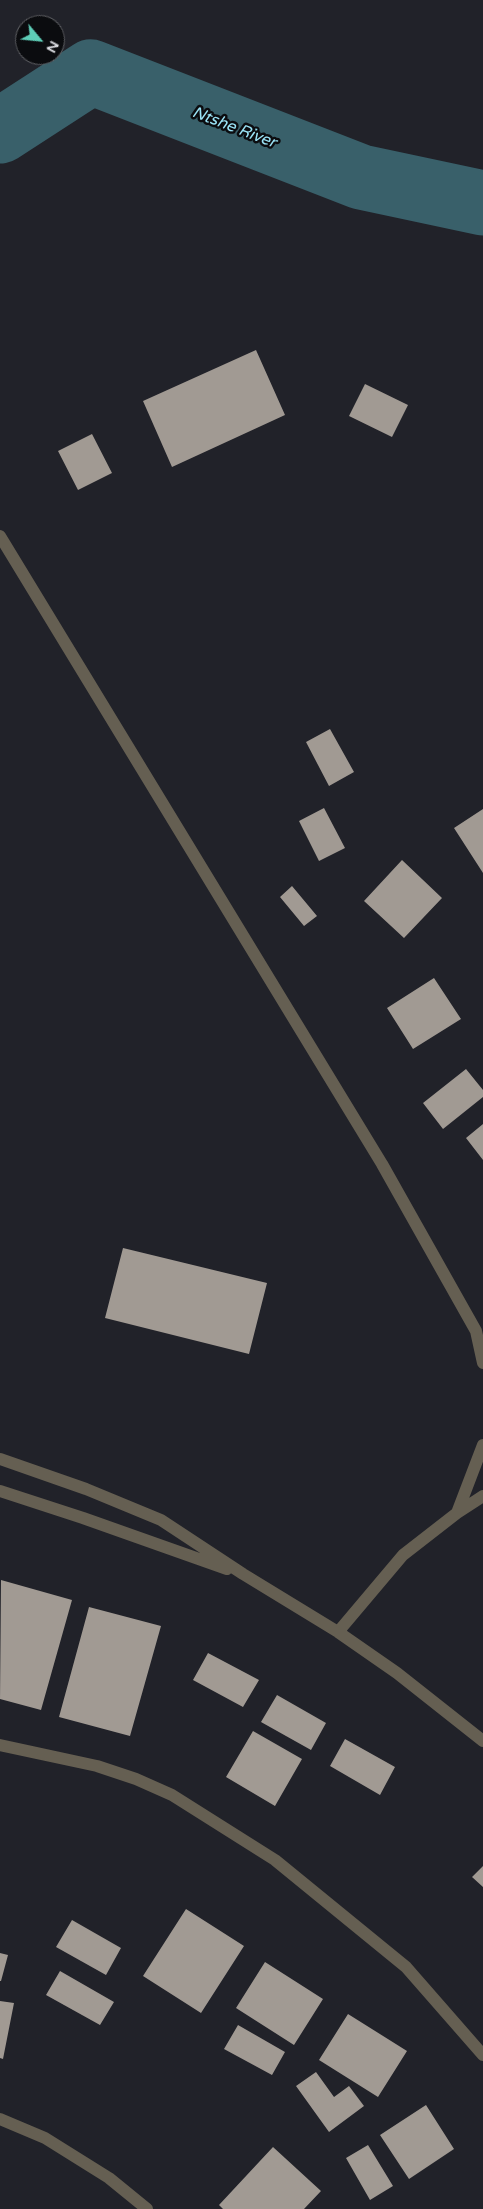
<!DOCTYPE html>
<html>
<head>
<meta charset="utf-8">
<style>
  body { margin:0 }
  #map { position:relative; width:483px; height:2209px; overflow:hidden; background:#212229; font-family:"Varela Round",sans-serif }
  canvas { display:block }
  .north { position:absolute; left:15px; top:15px; width:50px; height:50px; box-sizing:border-box; background:#0b0c0f; border:1px solid #606165; border-radius:50%; rotate:118deg; font-size:14px; font-weight:700; line-height:20px; text-align:center; color:#dfe0e5 }
  .north::after { content:''; display:block; margin:auto; width:18px; height:22px; background:#5eceb8; clip-path:polygon(50% 0,100% 100%,50% 72%,0 100%) }
</style>
</head>
<body>
<div id="map">
<canvas width="483" height="2209"></canvas>
<div class="north">N</div>
</div>
<script>
const g = document.querySelector('canvas').getContext('2d');
g.lineJoin = 'round';
const poly = rows => new Path2D(rows.map(r => 'M' + r).join(''));
function stroke(path, color, width, dash) { g.strokeStyle = color; g.lineWidth = width; g.lineCap = dash ? 'butt' : 'round'; g.setLineDash(dash || []); g.stroke(path); }
function fill(path, color) { g.fillStyle = color; g.fill(path, 'evenodd'); }
function write(font, color, halo, rows, align = 'center') {
  g.font = font + ' "Varela Round",sans-serif'; g.lineWidth = 5; g.setLineDash([]); g.textBaseline = 'middle'; g.strokeStyle = halo; g.fillStyle = color; for (const [text, x, y, turn = 0] of rows) {
    g.save(); g.translate(x, y); g.rotate((+turn || 0) * Math.PI / 180); g.textAlign = isNaN(turn) ? turn : align; if (halo) g.strokeText(text, 0, 0); g.fillText(text, 0, 0); g.restore();
  }
}
const river = poly([
  [0,131,91,72,361,177,483,203]
]);
const building = poly([
  [256,350,285,415,172,467,143,401],
  [365,384,408,405,392,437,349,416],
  [92,434,112,473,78,490,58,451],
  [330,729,354,772,329,786,306,742],
  [324,808,345,848,319,861,299,821],
  [483,809,483,873,454,828],
  [402,860,442,898,404,938,364,901],
  [292,886,317,916,304,926,280,897],
  [434,978,461,1019,413,1049,387,1008],
  [466,1069,483,1090,483,1097,443,1129,423,1103],
  [483,1124,483,1160,466,1138],
  [123,1248,267,1283,249,1354,105,1318],
  [1,1580,72,1600,41,1710,0,1699],
  [89,1607,161,1626,130,1736,59,1717],
  [208,1653,259,1680,243,1707,193,1680],
  [277,1695,326,1723,311,1750,261,1722],
  [253,1731,302,1759,275,1806,226,1777],
  [345,1739,395,1767,380,1795,330,1766],
  [483,1866,483,1887,472,1877],
  [186,1909,244,1946,201,2013,143,1976],
  [72,1920,121,1948,106,1975,56,1947],
  [0,1953,8,1955,1,1981,0,1981],
  [265,1962,323,1999,294,2045,236,2008],
  [60,1971,114,2002,100,2025,46,1995],
  [0,2001,14,2003,3,2059,0,2058],
  [348,2014,407,2051,378,2097,319,2060],
  [238,2025,285,2052,272,2075,224,2049],
  [316,2072,334,2097,349,2086,364,2106,329,2132,296,2086],
  [426,2105,454,2149,409,2179,380,2135],
  [368,2145,393,2186,370,2200,346,2158],
  [273,2147,321,2191,304,2209,223,2209,219,2205]
]);
const street = poly([
  [0,536,382,1164,476,1331,483,1363],
  [0,1459,86,1489,161,1520,243,1574,338,1632,397,1673,483,1741],
  [0,1491,83,1518,227,1569],
  [457,1513,483,1445],
  [338,1632,403,1555,457,1513,483,1496],
  [0,1745,97,1766,136,1779,172,1795,275,1860,406,1967,483,2055],
  [0,2119,45,2138,109,2178,147,2209]
]);
const waterNames = [
  ["Ntshe River",234,128,21]
];
stroke(river, '#39606a', 65);
fill(building, '#a19a93');
stroke(street, '#655f52', 12);
write('italic 16px', '#9ae3f6', '#0b0c0f', waterNames);
</script>
</body>
</html>
